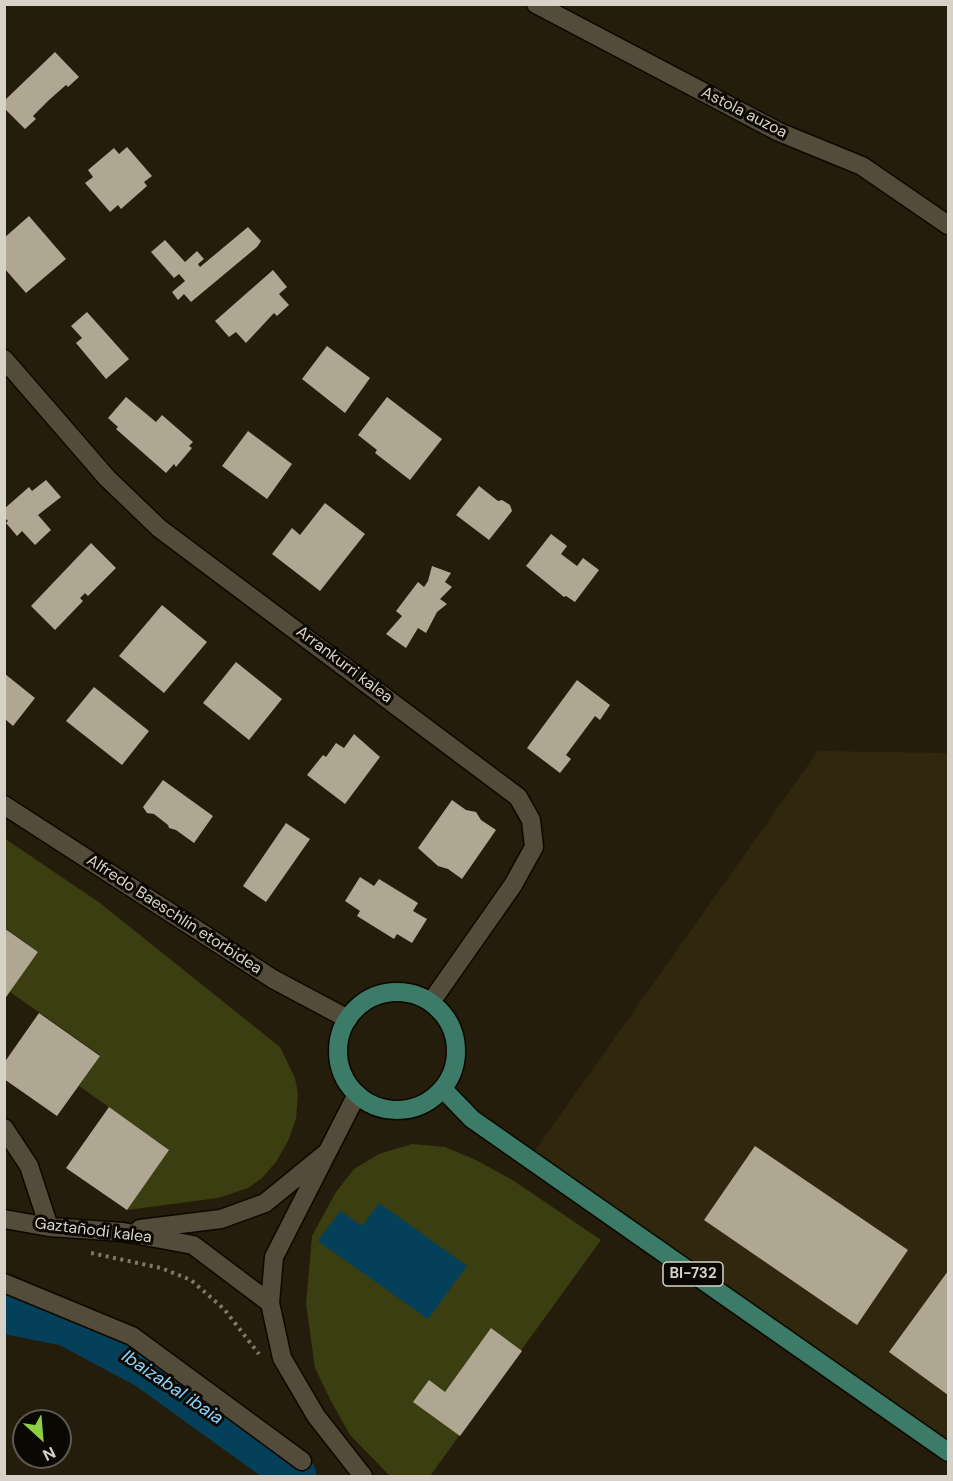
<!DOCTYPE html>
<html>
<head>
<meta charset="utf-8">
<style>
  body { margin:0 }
  #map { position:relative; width:953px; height:1481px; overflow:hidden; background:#241d0c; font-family:"DM Sans",sans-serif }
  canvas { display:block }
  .frame { position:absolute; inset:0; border:6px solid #d7d2c7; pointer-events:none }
  .north { position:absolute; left:12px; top:1409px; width:60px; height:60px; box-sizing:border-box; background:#0b0803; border:2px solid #5d5951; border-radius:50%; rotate:154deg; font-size:16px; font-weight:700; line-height:24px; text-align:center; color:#d7d2c7 }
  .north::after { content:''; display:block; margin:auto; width:21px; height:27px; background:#8ece43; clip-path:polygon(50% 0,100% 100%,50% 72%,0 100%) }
</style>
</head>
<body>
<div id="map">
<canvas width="953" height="1481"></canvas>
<div class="frame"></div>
<div class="north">N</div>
</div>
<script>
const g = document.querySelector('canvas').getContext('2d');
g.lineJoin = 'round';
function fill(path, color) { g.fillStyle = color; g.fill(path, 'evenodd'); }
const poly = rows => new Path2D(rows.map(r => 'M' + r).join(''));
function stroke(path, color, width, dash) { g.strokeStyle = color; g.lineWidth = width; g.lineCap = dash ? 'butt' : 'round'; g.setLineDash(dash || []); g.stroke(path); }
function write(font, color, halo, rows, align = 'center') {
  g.font = font + ' "DM Sans",sans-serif'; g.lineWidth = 6; g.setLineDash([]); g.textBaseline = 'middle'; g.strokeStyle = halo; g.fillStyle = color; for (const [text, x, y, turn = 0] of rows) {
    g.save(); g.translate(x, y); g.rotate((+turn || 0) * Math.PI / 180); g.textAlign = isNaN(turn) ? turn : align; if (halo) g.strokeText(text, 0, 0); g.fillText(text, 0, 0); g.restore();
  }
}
const built = poly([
  [818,751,948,753,948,1451,529,1159]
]);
const green = poly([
  [4,838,100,903,280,1047,295,1078,298,1094,296,1119,288,1141,276,1162,262,1178,248,1188,218,1198,127,1210,168,1149,79,1086,100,1055,10,992,38,952,5,928],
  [412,1144,445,1147,476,1160,514,1181,601,1240,430,1476,390,1476,350,1435,332,1403,315,1368,306,1304,312,1236,336,1192,354,1169,379,1154]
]);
const water = poly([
  [379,1203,467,1266,428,1319,318,1241,340,1211,362,1226]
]);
const river = poly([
  [4,1311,68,1324,148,1367,284,1465,294,1476]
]);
const building = poly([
  [55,52,79,77,68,87,66,85,49,100,33,116,36,119,25,129,4,108,4,101],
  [127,147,152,176,144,182,147,186,121,209,118,205,110,212,85,183,93,177,88,170,114,148,119,154],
  [29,216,66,259,26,293,4,268,4,238],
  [248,227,261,241,257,247,191,302,184,294,178,300,172,292,185,281,179,274,174,278,151,252,165,240,185,262,197,251,204,259,198,264,200,267],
  [273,270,287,287,279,294,289,305,277,316,274,313,246,343,236,332,229,337,215,321],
  [87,312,129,359,106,379,76,343,82,338,71,326],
  [327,346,370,378,345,413,302,379],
  [126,397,156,422,162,415,193,442,189,446,192,448,176,467,174,464,166,473,116,429,118,427,108,418],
  [387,397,442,439,410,480,375,453,377,450,358,435],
  [248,431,292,464,267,499,222,466],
  [46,480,61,497,38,515,51,530,35,545,22,531,17,536,6,523,8,521,4,517,4,509,29,487,32,491],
  [479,486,498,501,502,500,510,505,512,511,489,540,456,515],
  [325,503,365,534,320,591,272,554,292,528,300,535],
  [551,534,567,546,561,554,577,566,583,558,599,570,575,602,566,596,564,597,526,566],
  [91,543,116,568,88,596,85,593,80,598,83,601,55,630,31,606],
  [432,566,451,573,445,582,452,587,440,599,447,604,437,612,426,633,418,628,406,648,386,634,402,616,396,611,418,582,424,587,428,581],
  [162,605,207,642,164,693,119,656],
  [236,662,282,699,249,740,203,703],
  [5,674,35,698,13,726,5,719],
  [577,680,610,705,600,720,595,716,566,755,571,759,560,773,527,748],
  [94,687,149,731,122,765,66,721],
  [354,734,380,757,345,804,307,775,323,755,326,757,336,743,344,748],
  [163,780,213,816,194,843,176,830,169,828,168,825,154,814,147,813,143,807],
  [452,800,466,810,476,812,481,820,496,830,462,879,448,869,438,866,418,848],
  [286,823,310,839,266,902,243,886],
  [360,877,374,886,379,879,418,903,413,911,427,919,412,943,397,934,394,939,357,916,360,911,345,901],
  [4,928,38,952,4,1000],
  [39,1013,100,1056,57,1116,4,1079,4,1063],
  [109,1107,169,1150,127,1210,66,1168],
  [755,1146,908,1250,857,1325,704,1220],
  [948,1271,948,1395,889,1352],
  [491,1328,522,1351,460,1436,413,1402,429,1380,445,1392]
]);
const path = poly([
  [91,1253,161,1268,191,1280,224,1309,259,1354]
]);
const street = poly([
  [536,4,779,132,862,166,948,225],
  [4,359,107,478,159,528,518,797,531,820,534,847,513,885,431,1002],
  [4,1128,29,1166,49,1227],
  [4,1219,49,1227,123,1232,193,1245,270,1303],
  [140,1229,221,1219,265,1203,325,1154],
  [4,1283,132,1336,302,1461]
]);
const secondary = poly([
  [4,805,273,979,348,1019],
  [357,1094,274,1257,270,1303,282,1358,316,1416,363,1476]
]);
const primary = poly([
  '338 1051a59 59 0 1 1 118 0a59 59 0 1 1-118 0Z',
  [443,1089,472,1119,948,1452]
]);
const shields = [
  [693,1274,60]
];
const shieldNames = [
  ["BI-732",693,1274]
];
const streetNames = [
  ["Astola auzoa",744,113,27],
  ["Arrankurri kalea",344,665,37],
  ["Alfredo Baeschlin etorbidea",174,915,33],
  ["Gaztañodi kalea",93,1231,7]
];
const waterNames = [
  ["Ibaizabal ibaia",172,1388,34]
];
fill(built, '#30270e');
fill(green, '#3a3e10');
fill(water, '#04405a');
stroke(river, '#04405a', 45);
fill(building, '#b0a792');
stroke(street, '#0d0700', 21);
stroke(secondary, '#0d0700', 21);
stroke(primary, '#0d0700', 21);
stroke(path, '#7e796b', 4, [3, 4.5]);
stroke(street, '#544c3a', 18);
stroke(secondary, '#544c3a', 18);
stroke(primary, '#3c7b68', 18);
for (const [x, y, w] of shields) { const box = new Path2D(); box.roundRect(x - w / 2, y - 12, w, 24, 4.5); g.fillStyle = '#0b0803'; g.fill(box); stroke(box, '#d7d2c7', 1.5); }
write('bold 15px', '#d7d2c7', null, shieldNames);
write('16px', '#d7d2c7', '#0b0803', streetNames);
write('italic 18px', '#8dd3fb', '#0b0803', waterNames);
</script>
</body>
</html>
